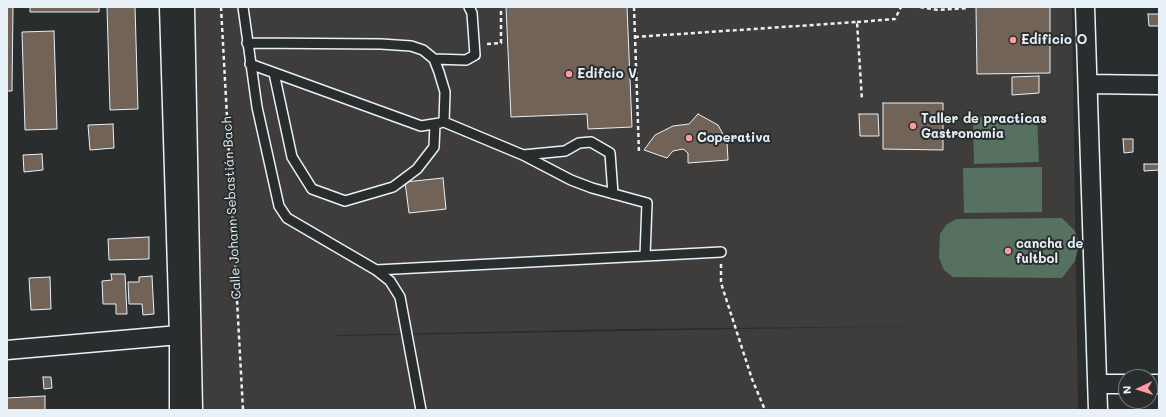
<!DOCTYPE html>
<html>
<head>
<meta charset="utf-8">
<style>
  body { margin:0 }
  #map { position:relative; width:1166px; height:417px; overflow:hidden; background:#2a2d2e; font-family:Mali,sans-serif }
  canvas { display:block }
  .frame { position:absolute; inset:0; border:8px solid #e8f1f8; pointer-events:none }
  .north { position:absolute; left:1118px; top:369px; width:40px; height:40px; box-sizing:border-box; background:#2a2d2e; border:1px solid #767b7f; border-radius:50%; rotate:266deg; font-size:11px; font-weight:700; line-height:16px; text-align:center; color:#e8f1f8 }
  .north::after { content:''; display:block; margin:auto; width:14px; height:18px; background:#ff9aa2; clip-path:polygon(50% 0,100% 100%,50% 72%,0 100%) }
</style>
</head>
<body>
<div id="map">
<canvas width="1166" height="417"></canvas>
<div class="frame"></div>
<div class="north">N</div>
</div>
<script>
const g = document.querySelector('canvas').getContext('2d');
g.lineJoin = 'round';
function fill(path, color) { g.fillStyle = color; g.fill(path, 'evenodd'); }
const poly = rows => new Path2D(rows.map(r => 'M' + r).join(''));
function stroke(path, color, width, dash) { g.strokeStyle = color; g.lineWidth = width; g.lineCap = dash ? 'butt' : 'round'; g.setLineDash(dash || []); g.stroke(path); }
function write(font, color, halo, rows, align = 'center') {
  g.font = font + ' Mali,sans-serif'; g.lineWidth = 4; g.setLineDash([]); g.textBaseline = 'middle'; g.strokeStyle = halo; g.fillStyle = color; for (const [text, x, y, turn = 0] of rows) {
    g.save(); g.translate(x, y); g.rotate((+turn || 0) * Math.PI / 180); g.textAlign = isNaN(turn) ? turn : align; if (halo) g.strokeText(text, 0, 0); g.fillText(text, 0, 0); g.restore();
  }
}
const built = poly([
  [185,7,1072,7,1078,410,193,410],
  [922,326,337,336,337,335,621,329]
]);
const green = poly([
  [1037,115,1039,162,974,164,973,117],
  [1042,167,1042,212,964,213,963,168],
  [1062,218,1075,231,1079,243,1075,261,1062,278,953,277,944,270,939,258,940,234,946,225,956,219]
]);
const building = poly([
  [7,7,13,7,12,91,7,91,7,7],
  [30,7,99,7,99,12,30,12,30,7],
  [107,7,135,7,138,109,110,110,107,7],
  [506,7,627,7,632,127,588,129,587,114,511,117,506,7],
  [976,7,1050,7,1050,73,977,74,976,7],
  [1148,14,1159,14,1159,26,1149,26,1148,14],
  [54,31,57,129,25,130,22,32,54,31],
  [1039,76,1039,93,1012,95,1012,77,1039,76],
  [883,103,943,103,943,150,883,149,883,103],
  [698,114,718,125,727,142,728,160,688,163,688,153,683,149,673,151,667,158,644,150,655,135,673,126,689,124,698,114],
  [859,114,878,114,879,136,860,136,859,114],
  [113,124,114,148,90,150,88,125,113,124],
  [1123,139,1133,139,1133,152,1124,153,1123,139],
  [42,154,43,170,24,172,23,155,42,154],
  [1144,164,1159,164,1159,170,1144,171,1144,164],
  [443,178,446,209,409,213,405,182,443,178],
  [149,237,149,259,109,260,108,239,149,237],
  [111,274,125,274,127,314,116,314,116,304,103,304,102,281,112,280,111,274],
  [152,276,154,314,143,315,142,304,129,304,128,282,139,282,139,277,152,276],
  [50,277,51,309,31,310,29,278,50,277],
  [43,377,51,377,52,388,44,389,43,377],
  [45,396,45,410,7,410,7,398,45,396]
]);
const path = poly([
  [221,7,243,410],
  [634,7,639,153],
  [920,7,938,10,968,8],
  [857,22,895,19,901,7],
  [635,37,857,22,862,100],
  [487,44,501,43,501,7],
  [721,264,721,283,752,379,765,410]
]);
const service = poly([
  [243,7,257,107,279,206,287,218,376,270,390,281,400,297,421,410],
  [247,43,381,44,411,46,423,50,434,59,439,72,445,92,444,122,523,155,571,180,592,188,647,203,645,256,721,252],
  [434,59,466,60,475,55,472,13,469,7],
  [250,64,421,126,440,123],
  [274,73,292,157,312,189,345,201,393,187,417,169,434,147,435,124],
  [523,155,565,151,579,143,591,142,610,153,613,194],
  [376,270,645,256]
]);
const minor = poly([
  [169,7,179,335,179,410],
  [185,7,193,410],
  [1085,7,1098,410],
  [1088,84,1159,85],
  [7,350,179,335],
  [1097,384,1126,384],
  [1150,384,1159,384]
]);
const markers = [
  [1013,40,4,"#ff9aa2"],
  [569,74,4,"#ff9aa2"],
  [913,126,4,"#ff9aa2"],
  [689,138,4,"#ff9aa2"],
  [1008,251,4,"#ff9aa2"]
];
const poiNames = [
  ["Edificio O",1021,40],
  ["Edifcio V",577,74],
  ["Taller de practicas",921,119],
  ["Gastronomia",921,134],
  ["Coperativa",697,138],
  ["cancha de",1016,244],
  ["fultbol",1016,259]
];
const streetNames = [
  ["Calle Johann Sebastián Bach",232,208,-93]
];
fill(built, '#3f3d3b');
fill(green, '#56715f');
fill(building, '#716358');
stroke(building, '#e8f1f8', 1);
stroke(service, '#e8f1f8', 12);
stroke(minor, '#e8f1f8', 21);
stroke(path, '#e8f1f8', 2.5, [4, 3]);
stroke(service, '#2a2d2e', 9);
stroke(minor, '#2a2d2e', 18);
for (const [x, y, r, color] of markers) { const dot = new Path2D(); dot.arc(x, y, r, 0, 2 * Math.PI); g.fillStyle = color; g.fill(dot); stroke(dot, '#2a2d2e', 1.5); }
write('bold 13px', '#e8f1f8', '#2a2d2e', poiNames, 'left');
write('13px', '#e8f1f8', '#2a2d2e', streetNames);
</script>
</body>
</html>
